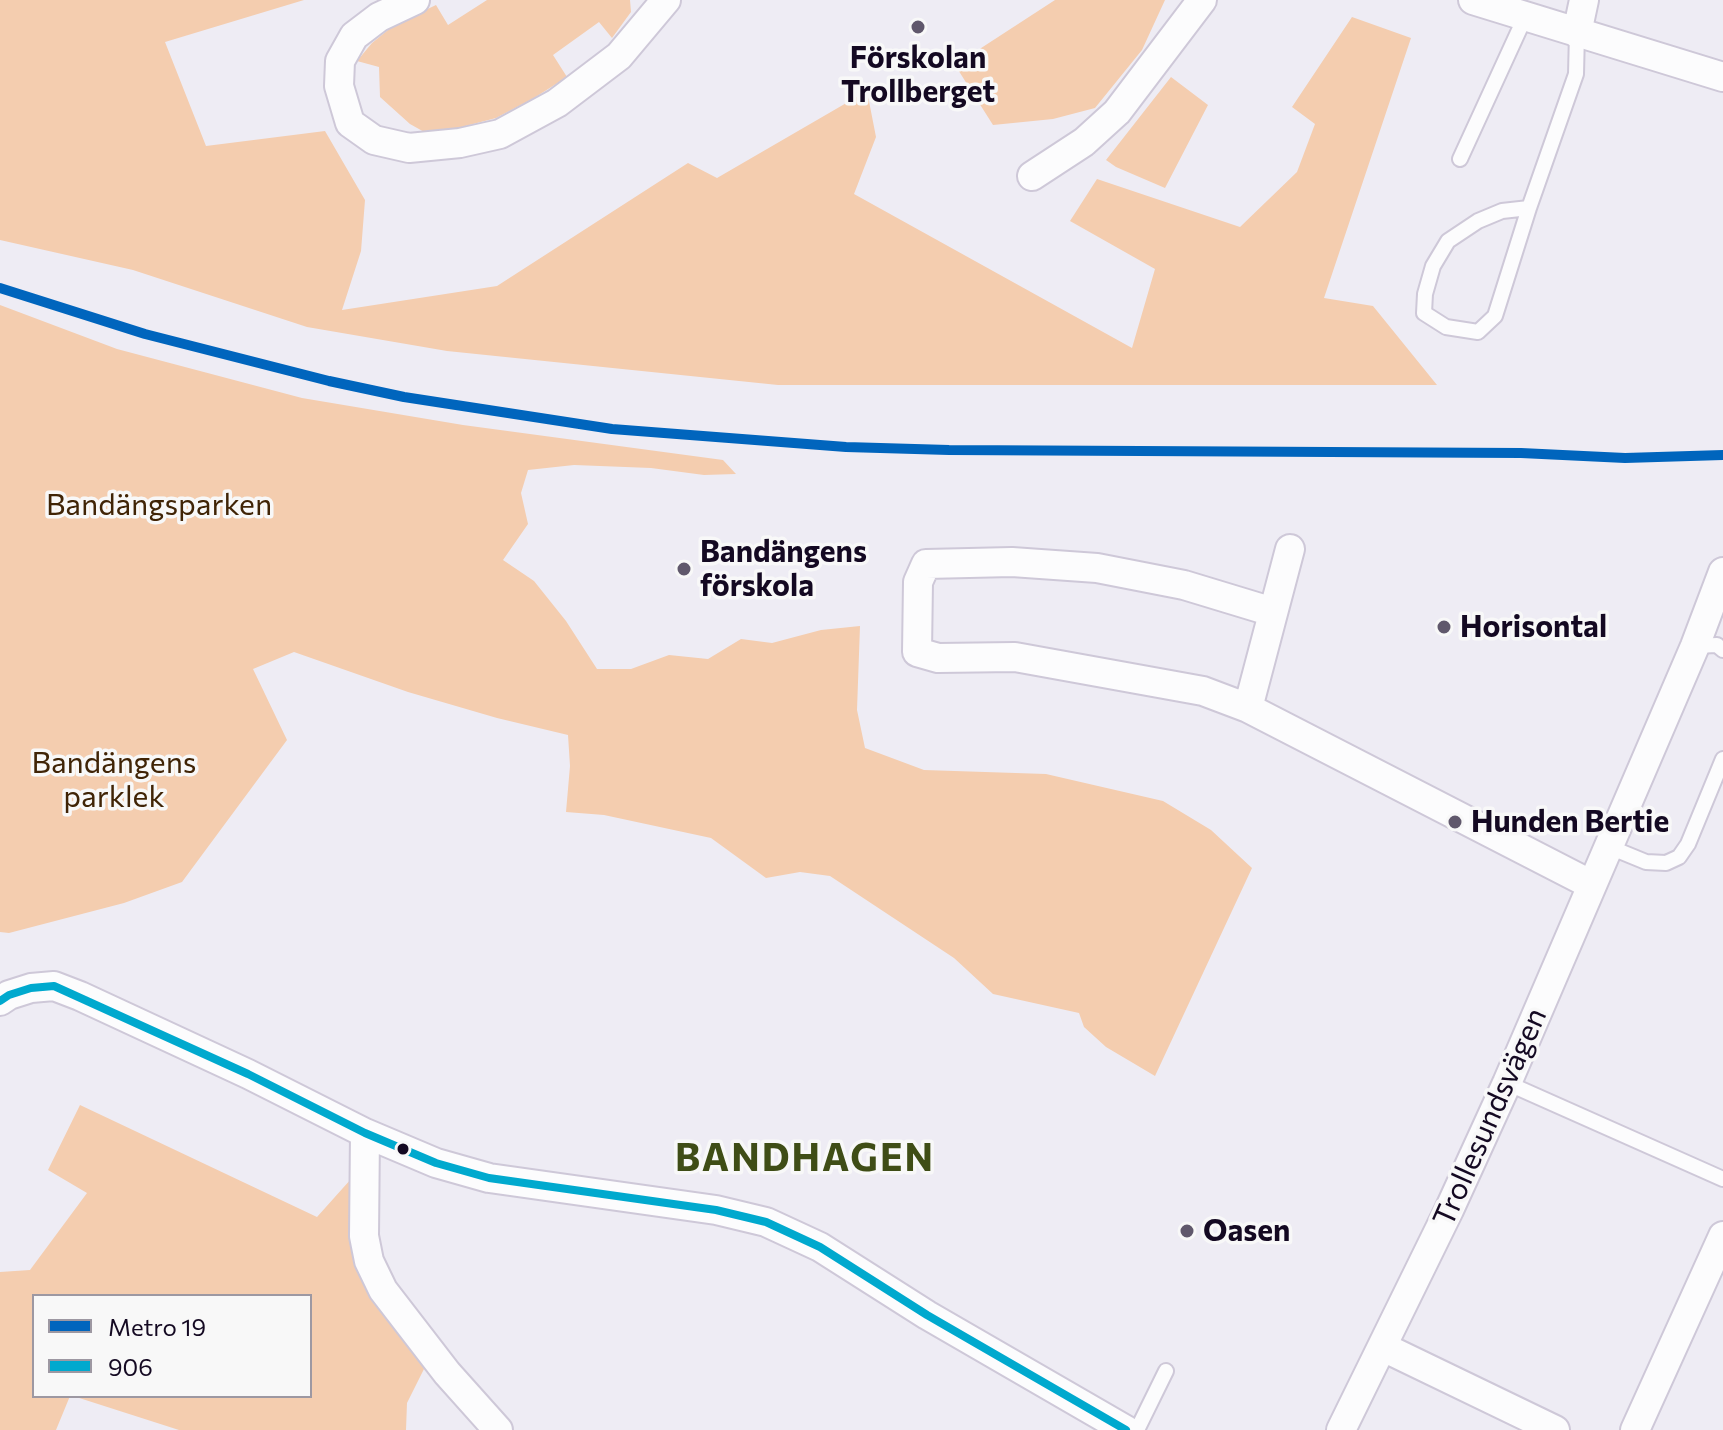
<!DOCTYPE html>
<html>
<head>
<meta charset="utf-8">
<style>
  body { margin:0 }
  #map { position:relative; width:1723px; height:1430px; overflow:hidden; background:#eeecf4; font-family:Commissioner,sans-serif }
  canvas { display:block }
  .legend { position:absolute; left:32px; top:1294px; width:280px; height:104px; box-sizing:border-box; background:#f8f8f8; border:2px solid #9d98a2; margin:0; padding:10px 14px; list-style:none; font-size:24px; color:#140922 }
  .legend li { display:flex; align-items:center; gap:16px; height:40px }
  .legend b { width:40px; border:2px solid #9d98a2 }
</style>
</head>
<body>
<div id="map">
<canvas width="1723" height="1430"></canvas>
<ul class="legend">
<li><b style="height:10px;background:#0065bd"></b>Metro 19</li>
<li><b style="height:10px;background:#00a9ce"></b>906</li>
</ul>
</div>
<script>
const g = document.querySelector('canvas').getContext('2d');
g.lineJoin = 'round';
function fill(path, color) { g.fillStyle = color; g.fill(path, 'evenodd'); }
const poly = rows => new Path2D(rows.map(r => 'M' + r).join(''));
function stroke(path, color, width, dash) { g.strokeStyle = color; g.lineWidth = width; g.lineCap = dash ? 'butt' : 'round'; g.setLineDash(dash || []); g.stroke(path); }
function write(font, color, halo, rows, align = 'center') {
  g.font = font + ' Commissioner,sans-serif'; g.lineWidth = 7; g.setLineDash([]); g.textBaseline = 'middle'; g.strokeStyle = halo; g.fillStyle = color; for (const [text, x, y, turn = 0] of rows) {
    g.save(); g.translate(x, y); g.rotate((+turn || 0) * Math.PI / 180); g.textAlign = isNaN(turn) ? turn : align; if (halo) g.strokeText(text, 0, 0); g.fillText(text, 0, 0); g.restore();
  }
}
const green = poly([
  [0,0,304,0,165,42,206,146,325,131,365,200,361,251,342,310,497,286,688,163,717,178,867,91,876,137,854,194,1132,348,1155,269,1070,221,1097,179,1240,227,1297,172,1315,124,1292,107,1352,17,1411,38,1324,298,1373,306,1437,385,778,385,447,351,307,327,133,270,0,240],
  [487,0,630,0,631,12,612,38,599,22,553,55,567,77,534,98,496,118,454,129,426,133,410,124,380,97,379,67,357,61,372,43,394,25,436,5,448,25],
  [1055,0,1165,0,1142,50,1095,108,1053,119,993,125,955,65],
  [1171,77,1208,105,1165,188,1116,167,1106,160],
  [0,305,117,349,302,398,463,425,723,460,736,474,704,475,651,468,574,465,528,470,521,493,528,524,503,560,534,581,566,621,597,669,631,669,669,655,708,659,741,639,772,643,821,630,860,626,857,710,865,748,924,770,1046,774,1163,801,1211,830,1252,868,1155,1076,1106,1047,1084,1027,1079,1013,993,994,954,958,830,876,800,872,766,878,711,838,604,815,566,812,570,766,568,735,497,718,408,692,294,652,253,669,287,740,182,882,124,903,9,933,0,932],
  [80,1105,317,1217,351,1179,354,1263,426,1365,407,1403,406,1430,179,1430,73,1396,310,1396,310,1296,34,1296,34,1396,70,1396,56,1430,0,1430,0,1272,30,1270,87,1193,48,1170]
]);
const service = poly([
  [1460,159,1526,15],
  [1529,208,1502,211,1478,221,1448,241,1433,266,1425,294,1424,313,1446,327,1478,332,1495,316,1529,208,1576,74,1577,33],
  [1695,646,1717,645,1723,650],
  [1607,846,1646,862,1666,863,1679,857,1688,844,1723,759],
  [1507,1083,1723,1179],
  [1137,1430,1166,1371]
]);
const minor = poly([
  [415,0,379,17,354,36,340,61,339,86,350,123,374,140,409,148,460,143,500,134,557,103,619,56,666,0],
  [1473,0,1723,77],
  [1577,33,1584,0],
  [1032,176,1084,142,1117,112,1202,0],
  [1290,549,1248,708,1592,885],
  [1248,708,1203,691,1015,657,938,658,917,652,918,582,926,564,1012,562,1097,568,1184,585,1273,612],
  [0,1001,9,995,31,988,54,986,80,996,248,1074,365,1133,436,1163,489,1178,716,1210,766,1222,820,1247,927,1315,1126,1430],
  [365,1133,364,1236,369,1261,383,1290,447,1373,498,1430],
  [1383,1347,1555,1430],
  [1341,1430,1449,1210,1507,1083,1695,646,1723,572],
  [1635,1430,1723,1236]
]);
const bus1 = poly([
  [0,1001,9,995,31,988,54,986,248,1074,365,1133,436,1163,489,1178,716,1210,766,1222,820,1247,927,1315,1126,1430]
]);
const metro1 = poly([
  [0,288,145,334,329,381,404,397,612,429,846,447,949,450,1521,453,1625,458,1723,455]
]);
const markers = [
  [918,27,8,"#60586c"],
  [684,569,8,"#60586c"],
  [1444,627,8,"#60586c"],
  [1455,822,8,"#60586c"],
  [403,1149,7,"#140922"],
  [1187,1231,8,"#60586c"]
];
const poiNames = [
  ["Förskolan",918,58,"center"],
  ["Trollberget",918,92,"center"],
  ["Bandängens",700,552],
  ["förskola",700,586],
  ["Horisontal",1460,627],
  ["Hunden Bertie",1471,822],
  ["Oasen",1203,1231]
];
const parkNames = [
  ["Bandängsparken",159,505],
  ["Bandängens",114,763],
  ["parklek",114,797]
];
const streetNames = [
  ["Trollesundsvägen",1490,1117,-66]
];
const districtNames = [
  ["BANDHAGEN",805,1158]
];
fill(green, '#f4cdaf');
stroke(service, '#cec8d8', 18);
stroke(minor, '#cec8d8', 32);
stroke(service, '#fcfcfd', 14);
stroke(minor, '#fcfcfd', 28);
stroke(bus1, '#00a9ce', 8);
stroke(metro1, '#0065bd', 10);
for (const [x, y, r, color] of markers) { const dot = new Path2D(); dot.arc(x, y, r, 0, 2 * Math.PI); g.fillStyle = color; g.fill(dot); stroke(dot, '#f8f8f8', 3); }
write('bold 30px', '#140922', '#f8f8f8', poiNames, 'left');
write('30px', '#402406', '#f8f8f8', parkNames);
write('30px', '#140922', '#f8f8f8', streetNames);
g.letterSpacing = '2px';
write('bold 38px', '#3f4d16', '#f8f8f8', districtNames);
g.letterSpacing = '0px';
</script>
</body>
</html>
